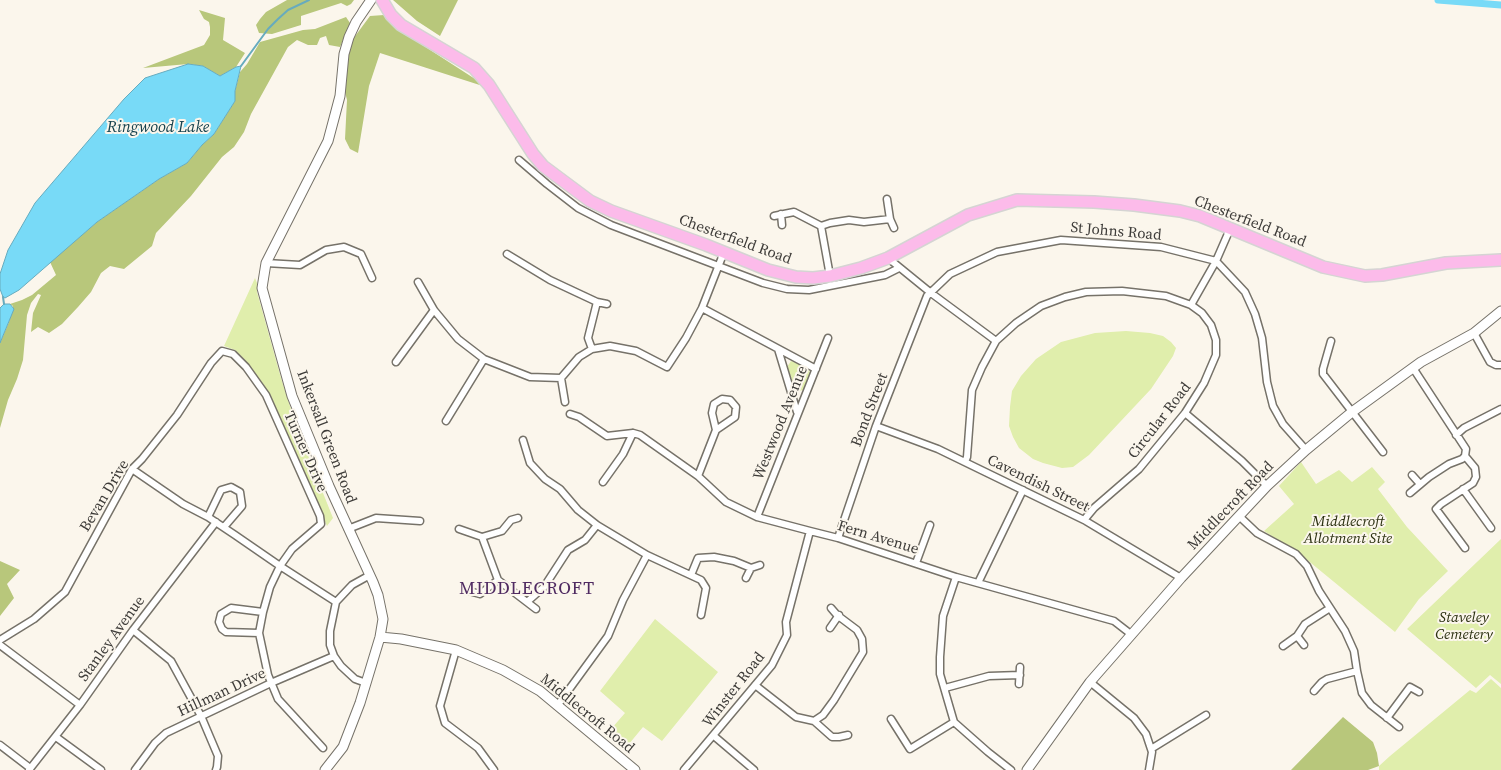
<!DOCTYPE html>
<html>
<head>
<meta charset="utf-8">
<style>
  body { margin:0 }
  canvas { display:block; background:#fbf6ec }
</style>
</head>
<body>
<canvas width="1501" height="770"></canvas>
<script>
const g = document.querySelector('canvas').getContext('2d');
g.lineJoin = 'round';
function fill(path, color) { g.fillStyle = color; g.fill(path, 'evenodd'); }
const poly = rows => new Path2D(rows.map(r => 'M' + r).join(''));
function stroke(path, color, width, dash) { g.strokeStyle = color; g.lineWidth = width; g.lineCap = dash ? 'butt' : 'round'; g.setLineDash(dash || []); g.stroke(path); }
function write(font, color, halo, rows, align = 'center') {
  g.font = font + ' "Source Serif 4",serif'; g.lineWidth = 4; g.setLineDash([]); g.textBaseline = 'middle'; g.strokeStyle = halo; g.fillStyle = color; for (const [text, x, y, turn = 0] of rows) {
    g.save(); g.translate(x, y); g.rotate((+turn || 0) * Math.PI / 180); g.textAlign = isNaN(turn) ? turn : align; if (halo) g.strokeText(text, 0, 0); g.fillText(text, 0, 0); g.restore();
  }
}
const green = poly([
  [255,278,257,283,257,292,281,378,297,428,333,518,327,526,264,385,245,360,235,350,224,346],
  [1126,331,1150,333,1163,336,1171,342,1176,348,1173,356,1151,389,1089,455,1073,467,1062,468,1043,463,1033,459,1019,448,1013,437,1009,426,1010,407,1012,391,1021,376,1036,359,1061,342,1095,333],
  [791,361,798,363,809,369,810,373,805,389,800,391,797,390,795,387,787,367],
  [1301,462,1316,484,1339,470,1352,482,1372,467,1385,482,1378,489,1407,527,1448,571,1419,599,1395,632,1300,554,1264,531,1294,504,1279,486],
  [1501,539,1501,684,1490,675,1476,688,1407,629],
  [655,619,718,672,662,741,643,727,624,750,620,747,620,740,617,738,609,739,605,736,625,713,600,691],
  [1491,679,1501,688,1501,770,1379,770,1379,766,1390,756,1470,690,1476,693]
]);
const forest = poly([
  [287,0,354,0,351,4,347,6,341,3,301,16,301,25,272,34,259,33,256,25,260,19,266,12],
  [393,0,458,0,440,36,417,21],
  [199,10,225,18,223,40,245,53,236,67,220,76,203,66,188,64,143,68,204,45,210,35,210,27,209,22,204,19],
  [384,15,407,35,489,88,380,53,369,86,358,153,350,149,345,139,347,100,345,92,348,50,350,43,370,16],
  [346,17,350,23,340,47,329,45,326,36,320,38,317,45,308,45,297,40,288,47,251,114,244,132,234,147,222,157,191,196,156,233,152,246,124,269,110,266,101,273,91,292,78,307,62,324,49,333,38,327,31,332,33,313,41,295,38,294,31,303,27,315,23,360,17,379,8,400,0,428,0,343,9,322,13,306,10,304,22,300,32,295,56,275,50,262,97,222,159,179,187,163,202,145,214,134,235,101,235,91,240,72,247,64,260,42,303,30,315,29],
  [0,561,20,570,7,584,14,598,0,616],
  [1343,717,1373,742,1377,753,1379,766,1368,770,1291,770]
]);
const water = poly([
  [188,64,203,66,220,76,236,67,241,66,235,91,235,101,214,134,202,145,187,163,159,179,97,222,19,290,5,298,3,297,0,289,0,274,8,250,35,203,124,99,145,78,188,64],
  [4,304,10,304,14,309,0,343,0,308,4,304]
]);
const stream = poly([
  [241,66,268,29,278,19,288,10,309,0],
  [3,297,4,304]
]);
const canal = poly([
  [1438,0,1501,5]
]);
const street = poly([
  [519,160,547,184,578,208,611,225,763,283,787,289,809,290,885,275,899,268],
  [887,199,890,219,894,228],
  [781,214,782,225],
  [774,216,794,212,821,226],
  [821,226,830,223,849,220,864,222,890,219],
  [821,226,830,276],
  [507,254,550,280,597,302,588,338,592,349],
  [888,258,931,293,996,341],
  [266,263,300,265,326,250,344,247,361,254,372,278],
  [418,282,434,310,458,339,484,359,530,377,561,378],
  [597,302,607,304],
  [1191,305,1216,261,1230,229],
  [702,308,816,369],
  [1474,333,1490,362,1496,365,1501,365],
  [1331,341,1323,369,1323,374,1383,452],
  [778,349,797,412],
  [396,362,434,310],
  [1413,368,1466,449,1465,456,1475,468,1476,477,1473,483,1441,504,1436,509,1465,548],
  [565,402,561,378,579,357,592,349,610,346,636,351,667,367,686,338,702,308,724,252],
  [1185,413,1242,461,1267,486],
  [570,414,579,417,607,436,633,433,640,435,698,476,726,502,757,517,810,531,838,538,956,577,1114,621,1132,635],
  [446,421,484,359],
  [876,426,938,449,1084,520,1181,578],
  [1456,435,1464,428,1501,409],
  [523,440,530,463,545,479,560,489,578,510,597,525,647,555,701,580,706,588,701,615],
  [965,462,967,457,972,390,982,367,996,341,1016,323,1041,306,1065,297,1086,292,1122,291,1166,296,1191,305,1202,313,1211,325,1216,340,1216,355,1204,383,1185,413,1139,469,1094,508,1084,520],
  [132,469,183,504,208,517,235,535,280,566,336,602],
  [1412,475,1420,484],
  [698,476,716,430,712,413,714,404,722,399,730,400,736,407,735,417,716,430],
  [603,482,623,454,633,433],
  [1463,489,1491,528],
  [1410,493,1429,477,1449,464,1462,459,1465,456],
  [1239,516,1257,533,1296,554,1307,566,1319,591,1345,631,1354,651,1357,671,1362,693,1371,705,1399,727],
  [208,517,221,490,231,487,240,492,242,506,224,527],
  [757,517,828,338],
  [518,518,511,520,502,531,482,537,498,580,536,609],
  [348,529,376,518,420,521],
  [459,529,482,537],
  [838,538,876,426,927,296,950,274,997,252,1061,240,1161,247,1216,261,1245,292,1255,314,1262,338,1267,382,1273,406,1283,424,1306,450],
  [916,563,930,525],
  [691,575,698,558,714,557,734,561,751,568],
  [956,577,943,616,940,657,940,674,954,722,988,752,1011,770],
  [746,578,751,568,760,565],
  [978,583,1023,490],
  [465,590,480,594,498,580],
  [527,602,544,587,568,550,585,540,597,525],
  [830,628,839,615],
  [133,630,171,661,201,716,218,756,217,767,216,770],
  [259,633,226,632,222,629,219,622,221,614,231,608,263,612],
  [1297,636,1304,645],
  [0,640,34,619,65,592,132,469,142,459,177,415,211,363,222,351,233,354,246,367,266,395,320,516,321,524,292,549,280,566,270,587,263,612,259,633,268,675,278,699,323,748],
  [0,645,80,705],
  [1283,646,1297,636,1305,624,1330,608],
  [456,650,440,706,445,723,478,748,494,770],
  [1090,682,1134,718,1146,734,1152,752,1149,770],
  [366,683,355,679,341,666,334,656,330,645,330,631,336,602,352,585,370,575],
  [1019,684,1020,667],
  [755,685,796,717,814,721,823,715,834,700,863,652,862,639,857,630,837,615,831,608],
  [945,688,989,676,1020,675],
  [1314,691,1322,682,1327,679,1357,671],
  [557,706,608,636,623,600,647,555],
  [1387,718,1410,687,1419,692],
  [891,719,910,749,954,722],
  [814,721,832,737,839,737,848,735],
  [714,736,754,770],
  [56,737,101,770],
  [0,745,30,768],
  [1151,749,1206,715],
  [29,770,80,705,133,630,216,522],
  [135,770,155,743,166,733,271,683,334,656],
  [684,770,772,665,787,635,786,622,810,531]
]);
const secondary = poly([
  [380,637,401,639,456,650,503,670,540,691,635,770],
  [325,770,343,747,360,703,380,637,383,619,378,595,373,582,329,486,292,396,262,288,266,263,328,141,340,96,344,54,349,37,356,22,371,0],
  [1027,770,1090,682,1181,578,1267,486,1306,450,1352,412,1421,362,1474,333,1501,311]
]);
const highway = poly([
  [382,0,391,15,401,25,474,68,489,85,533,154,543,166,590,201,611,211,706,245,768,270,796,277,813,278,830,276,861,268,888,258,968,215,1017,200,1094,202,1134,205,1180,211,1200,216,1323,267,1365,276,1382,275,1446,263,1501,260]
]);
const streetNames = [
  ["Chesterfield Road",1250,222,21],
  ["St Johns Road",1116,232,5],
  ["Chesterfield Road",735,240,20],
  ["Bond Street",870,410,-69],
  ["Circular Road",1160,421,-52],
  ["Westwood Avenue",781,423,-68],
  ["Inkersall Green Road",326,437,69],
  ["Turner Drive",305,452,66],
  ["Cavendish Street",1038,484,26],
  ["Bevan Drive",105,496,-59],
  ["Middlecroft Road",1231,506,-46],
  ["Fern Avenue",878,538,17],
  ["Stanley Avenue",112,639,-54],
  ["Winster Road",734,690,-52],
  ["Hillman Drive",222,693,-25],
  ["Middlecroft Road",587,714,39]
];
const parkNames = [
  ["Middlecroft",1348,522],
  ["Allotment Site",1348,539],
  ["Staveley",1464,618],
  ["Cemetery",1464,635]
];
const waterNames = [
  ["Ringwood Lake",158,128]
];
const quarterNames = [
  ["MIDDLECROFT",527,589]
];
fill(green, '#e0eeac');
fill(forest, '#b8c77b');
fill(water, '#78daf7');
stroke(water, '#67abbe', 1);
stroke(stream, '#67abbe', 2);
stroke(canal, '#78daf7', 7);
stroke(street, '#767269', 9);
stroke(secondary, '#767269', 11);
stroke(highway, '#d5d4d3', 14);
stroke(street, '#fff', 6);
stroke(secondary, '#fff', 9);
stroke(highway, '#fcbbea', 11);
write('15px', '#3e3c39', '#fbf6ec', streetNames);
write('italic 15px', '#2b3010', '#fbf6ec', parkNames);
write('italic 16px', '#15414d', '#fbf6ec', waterNames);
g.letterSpacing = '1px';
write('18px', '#4f2a61', '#fbf6ec', quarterNames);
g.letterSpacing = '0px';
</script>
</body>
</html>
